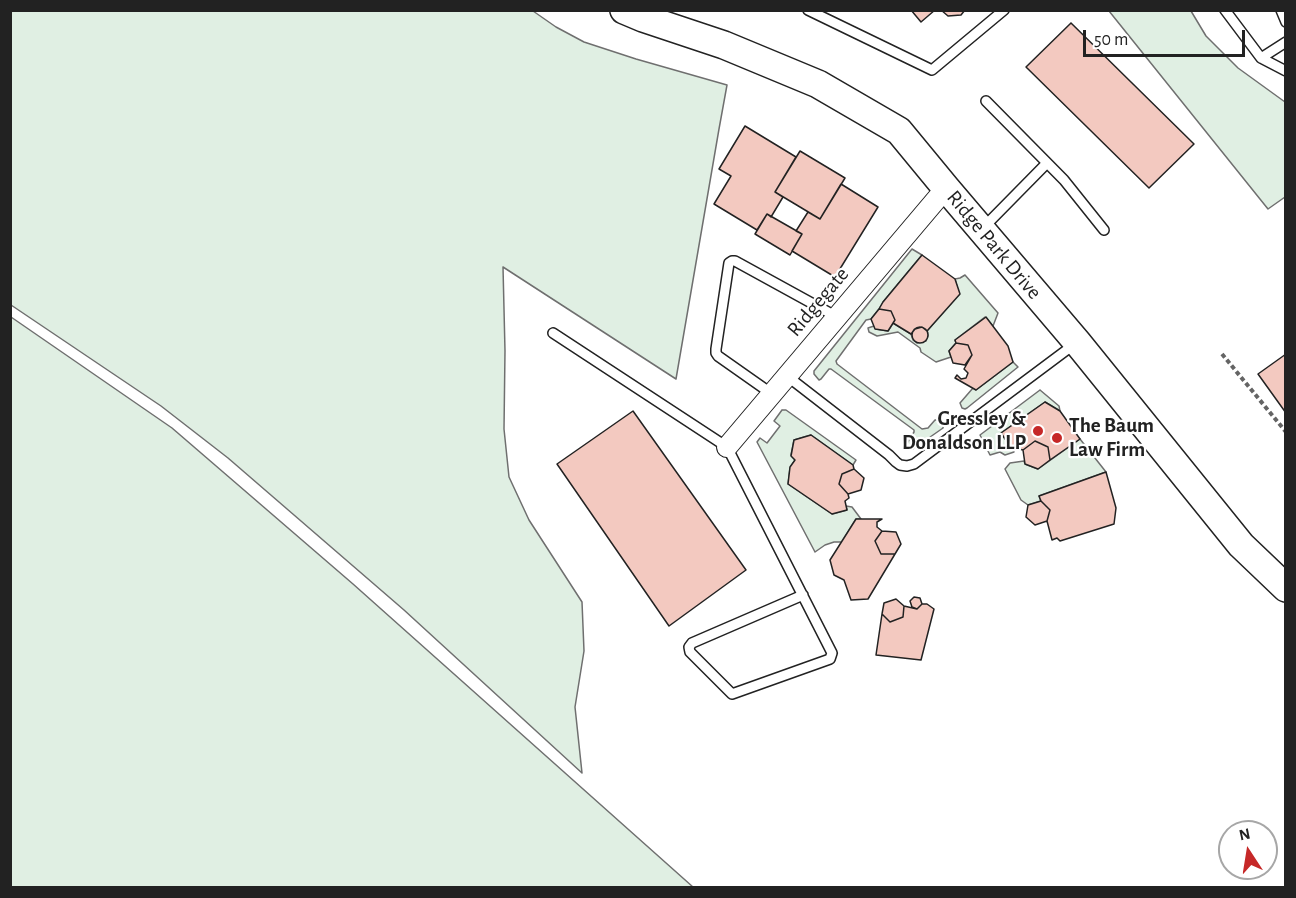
<!DOCTYPE html>
<html>
<head>
<meta charset="utf-8">
<style>
  body { margin:0 }
  #map { position:relative; width:1296px; height:898px; overflow:hidden; background:#fff; font-family:"Alegreya Sans",sans-serif }
  canvas { display:block }
  .frame { position:absolute; inset:0; border:12px solid #222; pointer-events:none }
  .north { position:absolute; left:1218px; top:820px; width:60px; height:60px; box-sizing:border-box; background:#fff; border:2px solid #a7a7a7; border-radius:50%; rotate:348deg; font-size:16px; font-weight:700; line-height:24px; text-align:center; color:#222 }
  .north::after { content:''; display:block; margin:auto; width:21px; height:27px; background:#c62828; clip-path:polygon(50% 0,100% 100%,50% 72%,0 100%) }
  .scale { position:absolute; left:1083px; top:30px; width:162px; height:27px; box-sizing:border-box; border:3px solid #222; border-top:0; padding-left:8px; font-size:18px; line-height:21px; white-space:nowrap; color:#222; -webkit-text-stroke:4px #fff; paint-order:stroke }
</style>
</head>
<body>
<div id="map">
<canvas width="1296" height="898"></canvas>
<div class="frame"></div>
<div class="north">N</div>
<div class="scale">50 m</div>
</div>
<script>
const g = document.querySelector('canvas').getContext('2d');
g.lineJoin = 'round';
function fill(path, color) { g.fillStyle = color; g.fill(path, 'evenodd'); }
const poly = rows => new Path2D(rows.map(r => 'M' + r).join(''));
function stroke(path, color, width, dash) { g.strokeStyle = color; g.lineWidth = width; g.lineCap = dash ? 'butt' : 'round'; g.setLineDash(dash || []); g.stroke(path); }
function write(font, color, halo, rows, align = 'center') {
  g.font = font + ' "Alegreya Sans",sans-serif'; g.lineWidth = 4.5; g.setLineDash([]); g.textBaseline = 'middle'; g.strokeStyle = halo; g.fillStyle = color; for (const [text, x, y, turn = 0] of rows) {
    g.save(); g.translate(x, y); g.rotate((+turn || 0) * Math.PI / 180); g.textAlign = isNaN(turn) ? turn : align; if (halo) g.strokeText(text, 0, 0); g.fillText(text, 0, 0); g.restore();
  }
}
const green = poly([
  [16,10,533,11,556,27,584,42,636,59,727,85,719,129,676,379,503,267,505,351,504,429,509,477,529,520,582,602,584,651,575,707,582,773,404,610,228,458,161,406,11,305,10,12,16,10],
  [1109,11,1191,11,1206,36,1238,68,1285,102,1285,197,1268,209,1109,11],
  [912,249,922,255,883,302,879,309,871,319,866,320,836,361,837,364,922,429,928,428,935,420,937,420,944,423,943,428,913,449,907,447,906,445,914,432,914,430,831,369,829,369,821,379,819,380,814,374,814,371,912,249],
  [965,275,998,313,993,326,985,317,955,340,956,343,949,351,951,357,936,362,921,352,920,348,898,332,877,336,869,332,868,328,874,326,876,329,888,331,893,323,911,334,913,340,917,343,926,341,928,336,927,331,959,294,955,279,960,278,965,275],
  [11,317,172,428,353,584,693,887,11,887,11,317],
  [1013,362,1018,367,967,408,965,409,962,408,960,403,973,388,976,390,1013,362],
  [1040,390,1059,406,1060,411,1045,402,1001,433,1014,452,1005,455,1000,452,990,455,980,435,1040,390],
  [782,410,786,410,856,460,853,465,811,435,794,440,791,455,795,460,790,468,788,484,832,514,847,510,846,506,852,507,861,519,856,519,842,542,834,542,825,545,815,552,757,442,760,438,767,443,780,426,774,421,782,410],
  [1080,439,1106,472,1039,496,1041,501,1028,505,1021,500,1005,469,1010,463,1024,461,1025,464,1038,469,1080,439]
]);
const building = poly([
  [911,10,935,10,921,22,911,10],
  [941,10,965,10,961,15,948,16,941,10],
  [1071,23,1194,144,1149,188,1026,67,1071,23],
  [745,126,796,157,775,192,783,197,771,217,767,214,757,230,714,204,731,176,719,169,745,126],
  [800,151,845,178,820,219,775,192,800,151],
  [841,184,878,207,835,277,792,251,802,234,796,231,808,212,820,219,841,184],
  [767,214,802,234,790,255,755,234,767,214],
  [922,255,955,279,960,294,927,331,922,327,915,329,911,334,893,323,895,320,891,311,879,309,883,302,922,255],
  [879,309,891,311,895,320,888,331,875,329,871,319,879,309],
  [986,317,1008,346,1013,362,976,390,955,378,957,375,961,379,966,378,968,373,964,369,972,355,968,345,956,343,955,340,986,317],
  '912 335a8 8 0 1 1 16 0a8 8 0 1 1-16 0Z',
  [956,343,968,345,972,355,965,365,953,363,949,351,956,343],
  [1286,354,1286,413,1258,374,1286,354],
  [1045,402,1060,411,1080,439,1050,460,1048,447,1035,441,1023,450,1019,449,1017,445,1013,446,1012,449,1001,433,1045,402],
  [633,411,746,570,669,626,557,464,633,411],
  [811,435,853,465,854,469,842,474,839,484,848,494,849,498,845,501,847,510,832,514,788,484,790,467,795,460,791,456,794,440,811,435],
  [1035,441,1048,447,1050,460,1038,469,1025,464,1023,450,1035,441],
  [854,469,864,478,861,490,848,494,839,484,842,474,854,469],
  [1106,472,1116,508,1114,524,1060,541,1057,538,1052,540,1047,521,1050,510,1041,501,1039,496,1106,472],
  [1041,501,1050,510,1047,521,1035,525,1026,517,1028,505,1041,501],
  [856,519,882,519,877,522,877,527,882,531,875,541,881,554,895,554,868,599,851,600,844,580,834,575,830,560,856,519],
  [882,531,896,532,901,544,895,554,881,554,875,541,882,531],
  [914,597,920,598,922,604,917,609,912,607,910,601,914,597],
  [896,599,904,606,903,617,890,622,882,614,884,603,896,599],
  [922,604,927,604,934,609,921,660,876,655,882,614,890,622,903,617,904,606,917,609,922,604]
]);
const path = poly([
  [1222,354,1286,432]
]);
const lane = poly([
  [808,10,932,70,1004,10],
  [1225,10,1261,58,1286,42],
  [1281,10,1286,22],
  [1261,58,1286,71],
  [986,101,1064,180,1104,230],
  [983,228,1047,163],
  [553,333,727,447,832,653,830,659,732,694,690,652,689,647,692,643,803,595],
  [787,376,889,455,896,462,900,465,907,466,914,464,1076,343],
  [772,394,718,356,716,353,716,349,729,263,732,261,735,261,837,317]
]);
const street = poly([
  [727,447,946,188]
]);
const secondary = poly([
  [624,10,643,18,724,45,818,84,899,131,946,188,1077,342,1241,545,1286,588]
]);
const markers = [
  [1038,431,6,"#c62828"],
  [1057,438,6,"#c62828"]
];
const streetNames = [
  ["Ridge Park Drive",994,245,50],
  ["Ridgegate",818,302,-50]
];
const poiNames = [
  ["Gressley &",1026,419],
  ["Donaldson LLP",1026,443],
  ["The Baum",1069,426,"left"],
  ["Law Firm",1069,450,"left"]
];
fill(green, '#e0efe3');
stroke(green, '#6f6f6f', 1.5);
fill(building, '#f3c9c0');
stroke(building, '#222', 1.5);
stroke(lane, '#222', 12);
stroke(street, '#222', 22);
stroke(secondary, '#222', 30);
stroke(path, '#646464', 4, [4.5, 3]);
stroke(lane, '#fff', 9);
stroke(street, '#fff', 20);
stroke(secondary, '#fff', 27);
for (const [x, y, r, color] of markers) { const dot = new Path2D(); dot.arc(x, y, r, 0, 2 * Math.PI); g.fillStyle = color; g.fill(dot); stroke(dot, '#fff', 2); }
write('21px', '#222', '#fff', streetNames);
write('bold 21px', '#222', '#fff', poiNames, 'right');
</script>
</body>
</html>
